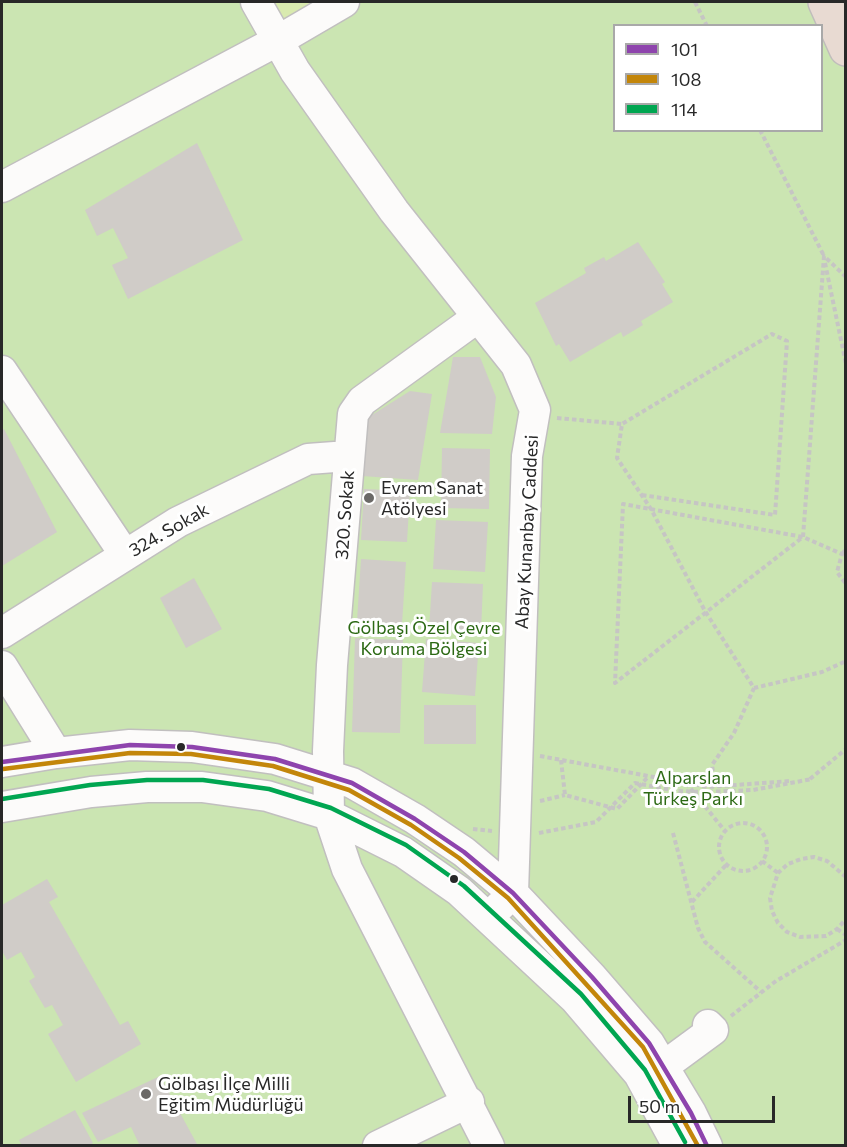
<!DOCTYPE html>
<html>
<head>
<meta charset="utf-8">
<style>
	body { margin:0 }
	#map { position:relative; width:847px; height:1147px; overflow:hidden; background:#e8e2dc; font-family:Commissioner,sans-serif }
	canvas { display:block }
	.frame { position:absolute; inset:0; border:3px solid #282828; pointer-events:none }
	.legend { position:absolute; left:613px; top:24px; width:210px; height:108px; box-sizing:border-box; background:#fff; border:2px solid #a9a9a9; margin:0; padding:8px 10px; list-style:none; font-size:18px; color:#282828 }
	.legend li { display:flex; align-items:center; gap:12px; height:30px }
	.legend b { width:30px; border:2px solid #a9a9a9 }
	.scale { position:absolute; left:628px; top:1096px; width:147px; height:27px; box-sizing:border-box; border:3px solid #282828; border-top:0; padding-left:8px; font-size:18px; line-height:21px; white-space:nowrap; color:#282828; -webkit-text-stroke:4px #fff; paint-order:stroke }
</style>
</head>
<body>
<div id="map">
<canvas width="847" height="1147"></canvas>
<div class="frame"></div>
<ul class="legend">
<li><b style="height:8px;background:#8e44ad"></b>101</li>
<li><b style="height:8px;background:#c3860a"></b>108</li>
<li><b style="height:8px;background:#00a651"></b>114</li>
</ul>
<div class="scale">50 m</div>
</div>
<script>
const ctx = document.querySelector('canvas').getContext('2d');
ctx.lineJoin = 'round';
function fillPath(path, color) {
  ctx.fillStyle = color;
  ctx.fill(path, 'evenodd');
}
function poly(rows) {
  const path = new Path2D();
  for (const r of rows) {
    if (r.length === 3) {
      path.moveTo(r[0] + r[2], r[1]);
      path.arc(r[0], r[1], r[2], 0, 2 * Math.PI);
      continue;
    }
    path.moveTo(r[0], r[1]);
    for (let i = 2; i < r.length; i += 2) path.lineTo(r[i], r[i + 1]);
  }
  return path;
}
function strokePath(path, color, width, dash) {
  ctx.strokeStyle = color;
  ctx.lineWidth = width;
  ctx.lineCap = dash ? 'butt' : 'round';
  ctx.setLineDash(dash || []);
  ctx.stroke(path);
}
function label(font, color, halo, rows, align = 'center') {
  ctx.font = font + ' Commissioner,sans-serif';
  ctx.lineWidth = 6;
  ctx.setLineDash([]);
  ctx.textBaseline = 'middle';
  ctx.strokeStyle = halo;
  ctx.fillStyle = color;
  for (const [text, x, y, turn = 0] of rows) {
    ctx.save();
    ctx.translate(x, y);
    ctx.rotate((+turn || 0) * Math.PI / 180);
    ctx.textAlign = isNaN(turn) ? turn : align;
    if (halo) ctx.strokeText(text, 0, 0);
    ctx.fillText(text, 0, 0);
    ctx.restore();
  }
}
const green = poly([
	[2,2,845,2,845,1145,2,1146],
	[614,26,822,26,822,130,614,130]
]);
const pitch = poly([
	[272,2,318,2,283,21]
]);
const building = poly([
	[197,143,243,240,128,299,112,265,128,258,113,228,97,236,85,210],
	[638,242,665,282,662,284,673,302,641,321,643,325,623,337,621,332,570,362,559,344,556,346,535,303,586,273,584,268,604,257,606,261],
	[453,357,480,357,496,397,492,434,440,433],
	[410,391,432,394,418,480,362,476,364,420],
	[4,429,57,532,2,566,2,430],
	[442,448,490,449,489,509,441,508],
	[364,489,410,491,407,542,361,540],
	[436,520,488,522,485,572,433,569],
	[361,559,406,562,402,624,357,621],
	[194,578,222,629,186,648,160,598],
	[432,582,483,584,481,632,429,630],
	[355,638,403,640,400,733,352,732],
	[426,639,479,643,475,696,422,692],
	[424,705,476,705,476,744,424,744],
	[47,879,58,897,49,902,120,1025,128,1021,141,1044,76,1082,48,1034,63,1025,52,1005,45,1008,29,981,35,977,21,952,7,960,2,951,2,905],
	[160,1076,198,1146,140,1146,131,1127,98,1142,82,1113],
	[75,1110,93,1143,88,1146,22,1146,19,1140]
]);
const path = poly([
	[695,2,707,26],
	[760,130,824,256],
	[825,263,846,364],
	[846,277,824,256,803,537,615,683,623,504,803,537,842,554,837,572,846,584],
	[557,418,622,424],
	[642,495,775,515,787,341,772,334,622,424,617,458,651,509,705,611,754,688,822,672,846,661],
	[842,554,846,549],
	[540,756,708,787,790,781],
	[561,760,565,795,617,809,648,777],
	[810,779,846,749],
	[686,783,725,831],
	[715,786,712,765,734,733,754,688],
	[540,801,565,795],
	[743,847,24],
	[473,829,492,831],
	[539,833,596,822,635,783,677,791,707,792,753,790,812,779],
	[673,833,698,928,705,942,761,992],
	[762,861,778,873],
	[846,877,827,861,814,857,801,859,788,864,778,873,770,898,772,911,778,923,787,932,800,937,826,936,837,929,846,919],
	[692,902,727,864],
	[837,929,846,935],
	[731,1016,776,981,846,940]
]);
const minor = poly([
	[256,2,295,71,394,211,516,365,535,410,527,456,513,893,489,917],
	[2,187,279,40,344,2],
	[478,317,362,401,353,414,332,665,328,751,329,815,347,869,489,1146],
	[2,371,125,555],
	[2,633,178,522,308,459,348,456],
	[2,666,56,753],
	[2,762,56,753,130,745,192,747,275,759,352,783,415,819,464,852,513,893,592,977,649,1043,691,1113,707,1146],
	[2,807,91,792,147,787,202,787,267,796,329,815,403,852,459,891,575,999,639,1074,678,1146],
	[664,1066,713,1030,708,1025],
	[378,1146,469,1102]
]);
const highway = poly([
	[825,2,846,49]
]);
const bus1 = poly([
	[2,762,130,745,192,747,275,759,352,783,415,819,464,852,513,893,592,977,649,1043,691,1113,707,1146]
]);
const bus2 = poly([
	[3,769,130,753,191,754,273,766,349,790,411,825,459,858,508,898,643,1047,698,1146]
]);
const bus3 = poly([
	[2,799,90,785,147,780,203,780,269,789,331,808,406,845,464,886,581,994,645,1070,685,1142]
]);
const markers = [
	[369,498,6,"#6b6967"],
	[181,747,5,"#282828"],
	[454,879,5,"#282828"],
	[146,1094,6,"#6b6967"]
];
const poiNames = [
	["Evrem Sanat",381,488],
	["Atölyesi",381,509],
	["Gölbaşı İlçe Milli",158,1084],
	["Eğitim Müdürlüğü",158,1105]
];
const streetNames = [
	["320. Sokak",345,515,-86],
	["324. Sokak",169,530,-30],
	["Abay Kunanbay Caddesi",527,532,-87]
];
const parkNames = [
	["Gölbaşı Özel Çevre",424,628],
	["Koruma Bölgesi",424,649],
	["Alparslan",693,778],
	["Türkeş Parkı",693,799]
];
fillPath(green, '#cbe5b2');
fillPath(pitch, '#d9eaaf');
fillPath(building, '#d0ccc8');
strokePath(minor, '#c1bfbf', 33);
strokePath(highway, '#c0bdbb', 36);
strokePath(path, '#c6c5c4', 4, [4.5, 3]);
strokePath(minor, '#fcfbfa', 30);
strokePath(highway, '#e8dad2', 33);
strokePath(bus1, '#8e44ad', 4.5);
strokePath(bus2, '#c3860a', 4.5);
strokePath(bus3, '#00a651', 4.5);
for (const [x, y, r, color] of markers) {
  const dot = new Path2D();
  dot.arc(x, y, r, 0, 2 * Math.PI);
  ctx.fillStyle = color;
  ctx.fill(dot);
  strokePath(dot, '#fff', 2);
}
label('18px', '#282828', '#fff', poiNames, 'left');
label('18px', '#282828', '#fff', streetNames);
label('18px', '#2c6914', '#fff', parkNames);
</script>
</body>
</html>
